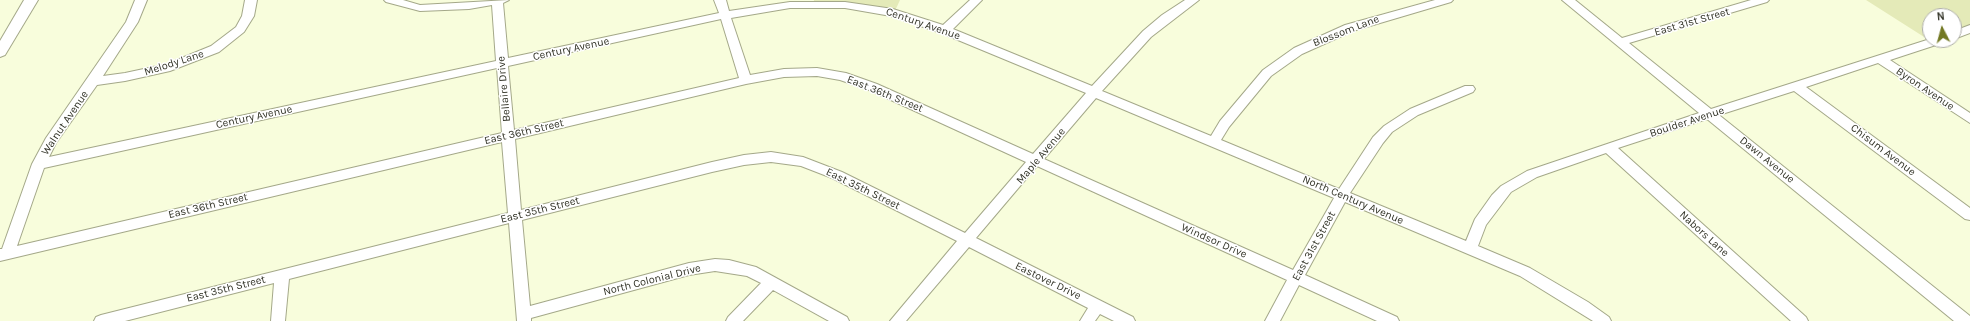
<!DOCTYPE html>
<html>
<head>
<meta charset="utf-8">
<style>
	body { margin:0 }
	#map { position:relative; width:1970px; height:321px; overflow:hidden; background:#f8fddc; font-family:Karla,sans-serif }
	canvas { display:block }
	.north { position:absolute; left:1922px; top:8px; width:40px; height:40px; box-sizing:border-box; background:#fff; border:1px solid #adada9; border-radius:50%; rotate:354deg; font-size:11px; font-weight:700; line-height:16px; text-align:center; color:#323327 }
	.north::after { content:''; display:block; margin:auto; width:14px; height:18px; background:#727822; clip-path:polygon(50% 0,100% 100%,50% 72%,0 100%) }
</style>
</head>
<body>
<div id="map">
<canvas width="1970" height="321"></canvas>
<div class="north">N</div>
</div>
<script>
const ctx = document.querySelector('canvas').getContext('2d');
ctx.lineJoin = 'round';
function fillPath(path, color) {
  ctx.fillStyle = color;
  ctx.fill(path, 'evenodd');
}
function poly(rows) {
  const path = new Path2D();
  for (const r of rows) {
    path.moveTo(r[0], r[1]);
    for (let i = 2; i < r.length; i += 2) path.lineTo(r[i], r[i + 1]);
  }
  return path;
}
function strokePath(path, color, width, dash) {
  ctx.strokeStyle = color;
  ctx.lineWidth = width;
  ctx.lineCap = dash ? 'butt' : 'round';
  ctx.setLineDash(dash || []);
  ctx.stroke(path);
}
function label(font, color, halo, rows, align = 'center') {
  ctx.font = font + ' Karla,sans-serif';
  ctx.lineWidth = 3;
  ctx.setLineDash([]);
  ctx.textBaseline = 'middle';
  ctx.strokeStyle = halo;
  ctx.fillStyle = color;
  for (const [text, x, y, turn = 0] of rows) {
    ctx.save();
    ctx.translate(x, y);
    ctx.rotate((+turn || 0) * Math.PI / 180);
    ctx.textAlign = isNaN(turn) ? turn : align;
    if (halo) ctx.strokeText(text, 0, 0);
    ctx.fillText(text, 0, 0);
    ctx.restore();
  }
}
const green = poly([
	[814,0,900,0,894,13,813,4],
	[1866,0,1970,0,1970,29,1954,35,1954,16,1930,16,1930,40,1932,42]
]);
const minor = poly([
	[135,0,147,0,138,22,103,76,125,73,167,64,211,46,236,27,242,16,245,0,257,0,254,16,244,32,219,52,170,71,125,81,97,85,56,143,49,157,496,61,492,5,469,9,420,11,386,2,384,0,403,0,420,5,509,0,503,3,508,58,719,13,714,0,726,0,729,11,790,2,845,2,893,9,943,25,970,0,982,0,953,29,1092,86,1143,31,1162,15,1185,0,1199,0,1151,37,1102,91,1211,136,1220,121,1263,70,1294,48,1345,25,1435,0,1453,0,1451,2,1353,31,1302,54,1271,76,1229,127,1221,140,1339,189,1373,137,1384,126,1410,109,1465,86,1473,86,1475,89,1473,92,1418,115,1392,132,1383,143,1350,193,1466,241,1475,219,1492,195,1501,186,1527,171,1699,113,1562,0,1575,0,1622,38,1751,0,1769,0,1767,2,1629,43,1711,109,1930,39,1944,40,1942,43,1890,60,1970,113,1970,123,1878,63,1806,87,1970,208,1970,220,1965,219,1794,91,1719,115,1970,316,1970,321,1954,321,1707,119,1618,148,1806,317,1808,321,1791,321,1606,153,1537,177,1511,192,1486,225,1478,246,1530,268,1588,302,1609,317,1611,321,1593,321,1520,276,1345,202,1305,275,1397,317,1399,321,1377,321,1299,285,1280,321,1265,321,1287,280,1037,166,976,238,1133,317,1135,321,1114,321,1100,314,1095,321,1080,321,1088,308,969,247,906,321,890,321,957,241,832,178,801,166,771,162,744,165,712,172,522,220,530,306,689,263,715,259,729,260,756,267,847,317,849,321,829,321,773,290,743,321,726,321,728,317,761,283,747,276,715,271,689,275,531,318,531,321,517,321,509,223,289,279,285,321,271,321,274,283,125,321,94,321,96,317,101,315,508,213,502,142,0,261,0,249,2,249,32,164,46,138,126,22,135,0],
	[790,8,845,8,891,16,941,33,1086,93,1033,154,877,84,846,73,817,68,784,69,750,75,731,18,790,8],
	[721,19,739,78,514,130,508,66,721,19],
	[497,68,502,133,17,246,44,168,497,68],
	[817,76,840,80,869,90,1026,162,965,233,842,172,803,157,771,152,744,155,712,162,521,210,515,139,746,84,784,77,817,76],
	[1096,98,1334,198,1293,270,1044,159,1096,98],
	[1970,25,1970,33,1954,39,1954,31,1970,25]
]);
const major = poly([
	[24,0,38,0,5,55,0,57,0,41,24,0]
]);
const streetNames = [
	["East 31st Street",1692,22,-16],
	["Century Avenue",923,24,19],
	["Blossom Lane",1346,31,-21],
	["Century Avenue",571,49,-12],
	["Melody Lane",174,63,-18],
	["Bellaire Drive",504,89,-95],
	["Byron Avenue",1925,89,34],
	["East 36th Street",885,94,22],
	["Century Avenue",254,117,-12],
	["Boulder Avenue",1687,122,-18],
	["Walnut Avenue",65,123,-56],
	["East 36th Street",524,132,-13],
	["Chisum Avenue",1883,150,37],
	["Maple Avenue",1041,156,-50],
	["Dawn Avenue",1767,160,39],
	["East 35th Street",863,189,26],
	["North Century Avenue",1353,200,23],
	["East 36th Street",208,206,-13],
	["East 35th Street",540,210,-14],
	["Nabors Lane",1704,234,42],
	["Windsor Drive",1214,241,24],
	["East 31st Street",1314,246,-61],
	["North Colonial Drive",652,280,-14],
	["Eastover Drive",1048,281,26],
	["East 35th Street",226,289,-14]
];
fillPath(green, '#e4eab8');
strokePath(minor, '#a4a889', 2);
strokePath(major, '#a4a889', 2);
fillPath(minor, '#fff');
fillPath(major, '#fff');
label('11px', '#323327', '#fff', streetNames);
</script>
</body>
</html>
